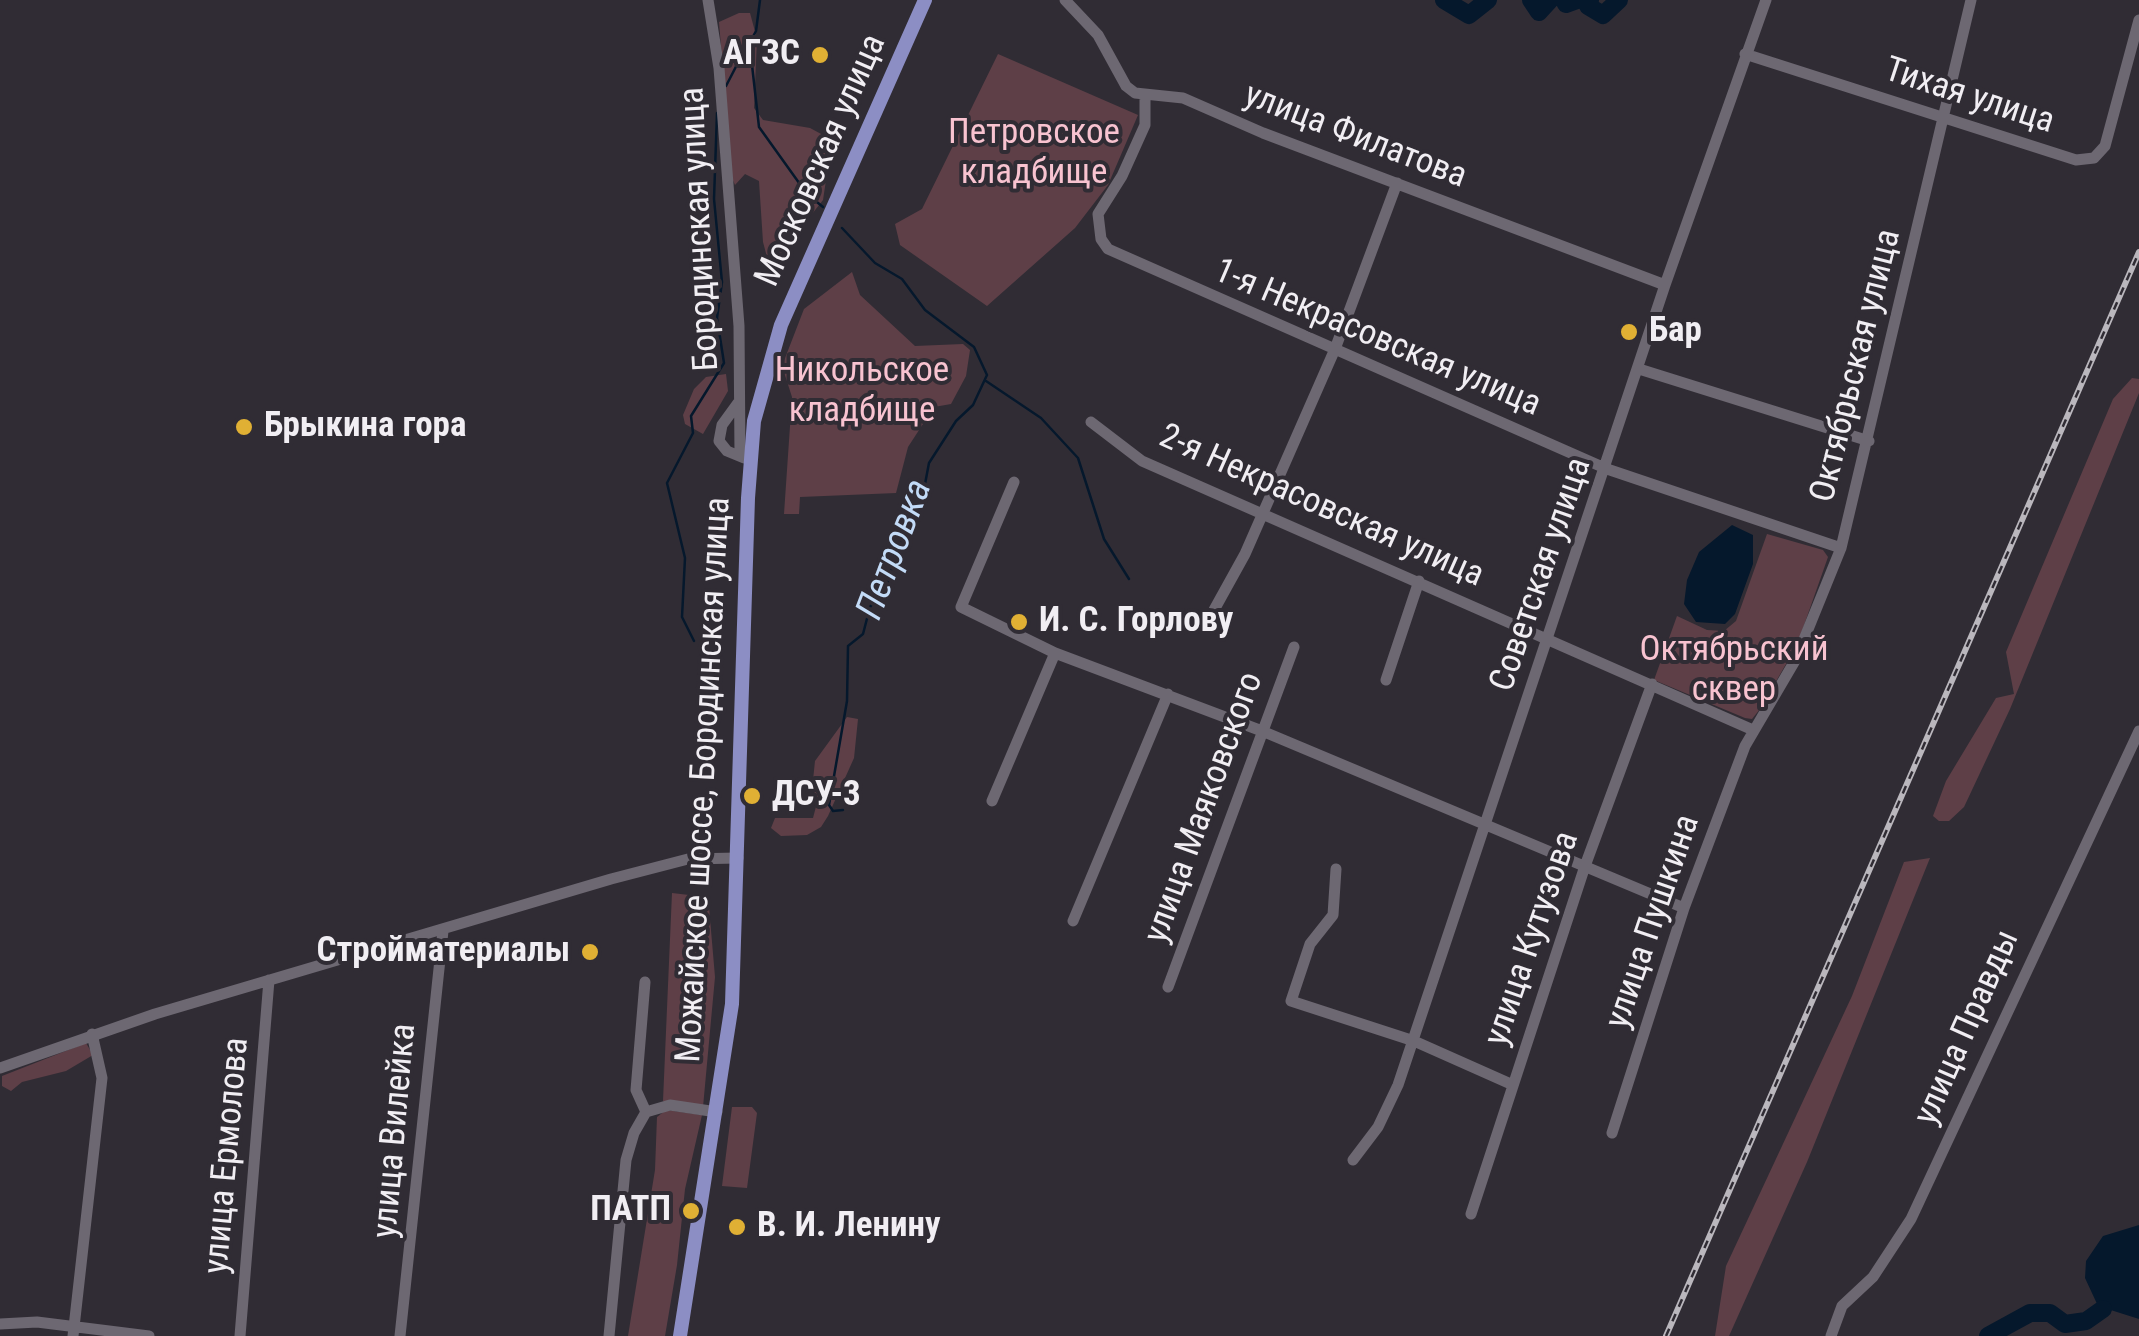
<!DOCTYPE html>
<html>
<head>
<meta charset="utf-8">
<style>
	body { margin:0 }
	canvas { display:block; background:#302c34 }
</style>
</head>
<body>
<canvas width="2139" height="1336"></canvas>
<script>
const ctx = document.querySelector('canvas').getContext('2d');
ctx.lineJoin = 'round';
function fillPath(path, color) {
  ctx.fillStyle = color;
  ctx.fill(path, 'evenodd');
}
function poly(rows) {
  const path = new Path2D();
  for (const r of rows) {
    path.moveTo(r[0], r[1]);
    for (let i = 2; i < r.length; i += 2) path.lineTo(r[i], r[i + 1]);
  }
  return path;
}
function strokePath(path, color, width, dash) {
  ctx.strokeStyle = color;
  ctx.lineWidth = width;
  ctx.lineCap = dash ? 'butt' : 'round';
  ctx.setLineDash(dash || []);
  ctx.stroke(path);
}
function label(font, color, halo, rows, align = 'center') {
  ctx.font = font + ' "Roboto Condensed",sans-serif';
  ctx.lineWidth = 8;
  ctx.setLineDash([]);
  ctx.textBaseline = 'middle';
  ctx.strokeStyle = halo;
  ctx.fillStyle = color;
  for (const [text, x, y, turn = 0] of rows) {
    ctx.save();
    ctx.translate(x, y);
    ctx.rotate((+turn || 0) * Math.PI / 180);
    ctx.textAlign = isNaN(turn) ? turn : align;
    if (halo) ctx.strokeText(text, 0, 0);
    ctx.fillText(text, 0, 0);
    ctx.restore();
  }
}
const green = poly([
	[739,13,750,13,757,39,754,108,763,120,810,128,823,135,831,147,823,200,812,214,793,220,786,229,784,275,771,272,763,242,759,181,745,174,735,185,732,178,719,22],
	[998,54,1138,115,1108,185,1075,228,987,306,900,245,895,224,922,209],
	[852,272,860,295,915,346,963,344,970,350,966,376,951,404,934,407,908,447,896,493,800,497,799,514,784,514,792,397,782,366,804,309],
	[726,374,728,391,703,434,685,424,683,415,694,389,706,377],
	[2132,378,2139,379,2139,393,2010,709,1964,807,1949,821,1939,821,1933,816,1946,781,1996,698,2014,694,2006,652,2113,399],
	[1767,534,1823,550,1828,557,1797,645,1760,709,1752,719,1745,718,1654,680,1677,616,1707,630,1724,631,1736,621],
	[847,717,858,719,854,758,828,816,821,827,807,835,781,836,771,828,775,818,813,818,818,799,812,790,815,761],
	[1930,858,1807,1162,1729,1336,1715,1336,1726,1266,1852,996,1904,862],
	[672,893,706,897,709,907,715,977,703,1107,663,1101],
	[86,1043,93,1055,66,1071,22,1082,11,1091,2,1086,2,1076],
	[732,1107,752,1107,757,1113,747,1188,722,1186],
	[666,1110,702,1115,685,1189,677,1265,665,1336,628,1336,655,1170,657,1117]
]);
const water = poly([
	[1732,525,1753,535,1753,564,1735,614,1725,624,1696,622,1684,604,1687,580,1699,552],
	[2139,1225,2139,1319,2098,1306,2085,1278,2086,1261,2103,1236]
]);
const stream = poly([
	[760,0,756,31,744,53,752,65,759,127,807,194,823,207],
	[726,86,743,53],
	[842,228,875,263,902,279,925,310,974,347,987,375,973,405,956,421,929,463,921,505,894,557,888,583,870,607,863,634,848,646,847,701,829,805,833,811,843,810],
	[986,381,1041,418,1078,458,1104,539,1129,579],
	[694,641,682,617,685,558,667,483,693,433,691,416,724,363,717,318,722,282,714,199,717,113]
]);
const river = poly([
	[1444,0,1469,15,1488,0],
	[1531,0,1539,12,1550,0],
	[1564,0,1566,4,1577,0],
	[1590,0,1588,6,1603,15,1619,0],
	[1988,1336,2030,1313,2050,1313,2065,1324,2086,1321,2103,1309]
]);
const minor = poly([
	[708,0,719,68,739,326,740,456],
	[1065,0,1098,35,1126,86,1135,93,1183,98,1263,133,1665,285],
	[1745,54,2076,160,2094,158,2105,146,2139,20],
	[1145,97,1145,125,1122,176,1098,214,1101,239,1108,249,1607,469,1841,548],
	[1639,369,1869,441],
	[738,403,722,425,719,441,727,451,744,458],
	[1091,422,1142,461,1753,730],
	[1214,610,1245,554,1335,349,1397,183],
	[1055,653,1262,731,1684,908],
	[1386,680,1419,581],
	[992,801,1055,653,961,607,1014,482],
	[1336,869,1333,915,1310,944,1291,1001,1414,1041,1513,1085],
	[1073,921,1168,694],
	[645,982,636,1090,646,1112],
	[1168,987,1294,647],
	[0,1068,155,1014,611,879,688,859,738,858],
	[1612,1133,1684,908,1745,746,1796,659,1841,548,1971,0],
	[1353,1160,1378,1127,1398,1085,1665,285,1766,0],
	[1471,1214,1585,866,1652,684],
	[0,1324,37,1322,149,1336],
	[73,1336,102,1078,92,1034],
	[240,1336,269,980],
	[400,1336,443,931],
	[609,1336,626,1160,634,1133,646,1112,670,1105,717,1112],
	[1831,1336,1842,1306,1873,1277,1911,1219,2139,731]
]);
const major = poly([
	[680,1336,732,1004,748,498,754,421,781,325,925,0]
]);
const rail = poly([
	[1666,1336,2139,252]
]);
const markers = [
	[820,55,10,"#e0b034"],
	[1629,332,10,"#e0b034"],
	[244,427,10,"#e0b034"],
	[1019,622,10,"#e0b034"],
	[752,796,10,"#e0b034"],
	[590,952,10,"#e0b034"],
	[691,1211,10,"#e0b034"],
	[737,1227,10,"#e0b034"]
];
const poiNames = [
	["АГЗС",800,55,"right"],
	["Бар",1649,332],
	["Брыкина гора",264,427],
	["И. С. Горлову",1039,622],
	["ДСУ-3",772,796],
	["Стройматериалы",570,952,"right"],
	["ПАТП",671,1211,"right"],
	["В. И. Ленину",757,1227]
];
const streetNames = [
	["Тихая улица",1969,97,18],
	["улица Филатова",1355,137,21],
	["Московская улица",822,161,-66],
	["Бородинская улица",701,229,-93],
	["1-я Некрасовская улица",1377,339,23],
	["Октябрьская улица",1857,366,-76],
	["2-я Некрасовская улица",1321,507,24],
	["Советская улица",1542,575,-71],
	["Можайское шоссе, Бородинская улица",705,780,-87],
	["улица Маяковского",1205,808,-70],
	["улица Пушкина",1654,922,-71],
	["улица Кутузова",1533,939,-71],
	["улица Правды",1968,1028,-66],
	["улица Вилейка",396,1131,-85],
	["улица Ермолова",228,1156,-85]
];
const parkNames = [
	["Петровское",1034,134],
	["кладбище",1034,174],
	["Никольское",862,372],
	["кладбище",862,412],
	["Октябрьский",1734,651],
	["сквер",1734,691]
];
const waterNames = [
	["Петровка",896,550,-69]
];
fillPath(green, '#5e3f47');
fillPath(water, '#05182c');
strokePath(stream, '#05182c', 2.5);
strokePath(river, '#05182c', 18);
strokePath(minor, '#6d6872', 11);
strokePath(major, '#8c8ec4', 14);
strokePath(rail, '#bab7bd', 6);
strokePath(rail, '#302c34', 2.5, [8]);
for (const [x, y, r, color] of markers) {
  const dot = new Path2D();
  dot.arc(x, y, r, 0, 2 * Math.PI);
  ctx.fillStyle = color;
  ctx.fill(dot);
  strokePath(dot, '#302c34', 4);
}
label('bold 35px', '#f1eef3', '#302c34', poiNames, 'left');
label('35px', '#f1eef3', '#302c34', streetNames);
label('35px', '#f8c3d0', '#302c34', parkNames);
label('italic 38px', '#c3dbf7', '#302c34', waterNames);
</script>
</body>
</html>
